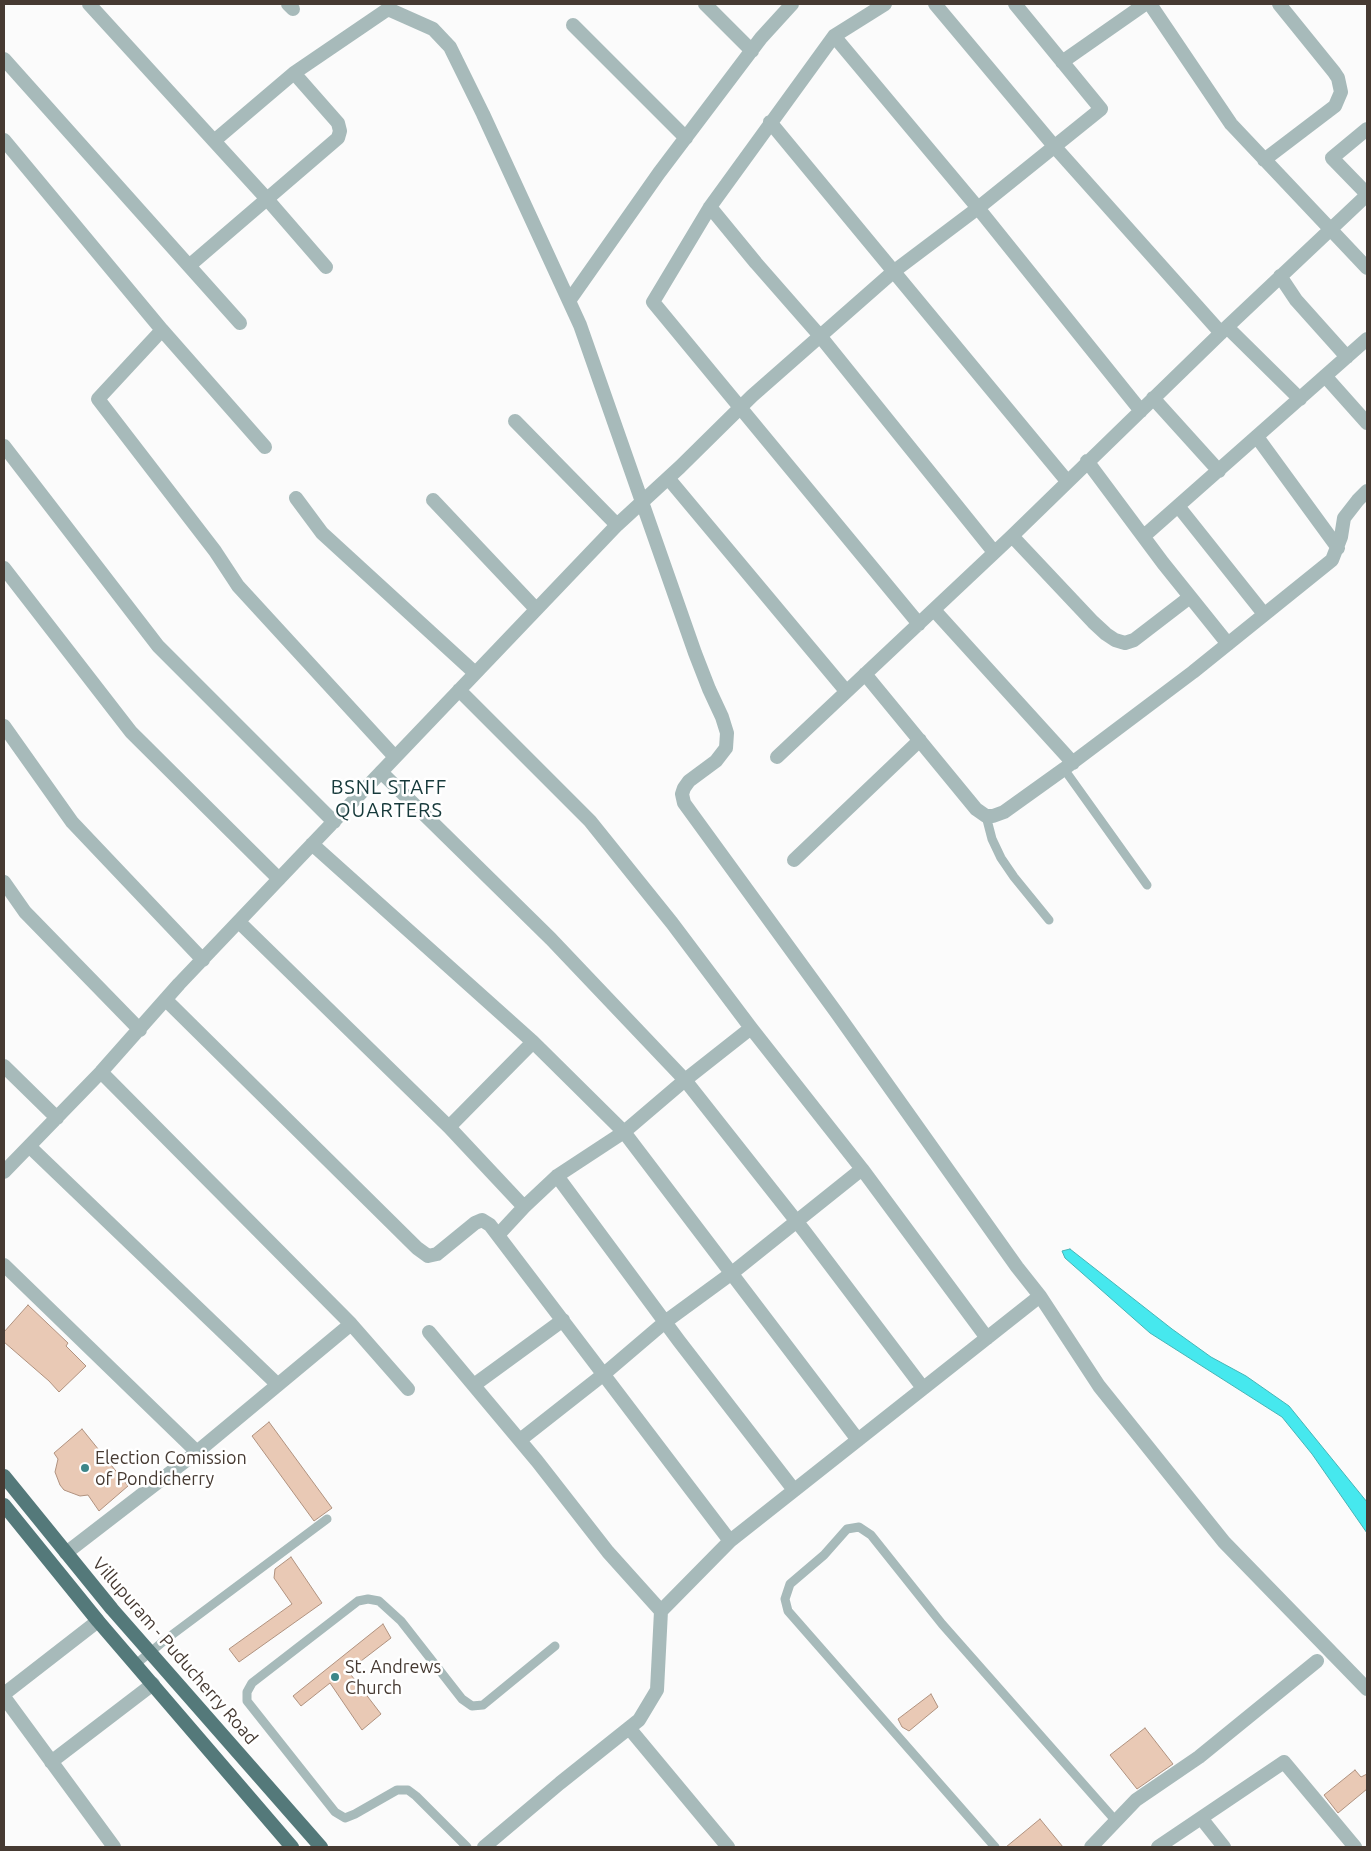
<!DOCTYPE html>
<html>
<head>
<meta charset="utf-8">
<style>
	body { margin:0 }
	#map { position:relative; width:1371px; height:1851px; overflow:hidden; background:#fbfbfb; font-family:Ubuntu,sans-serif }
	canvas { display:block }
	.frame { position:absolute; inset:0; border:5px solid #463a32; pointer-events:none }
</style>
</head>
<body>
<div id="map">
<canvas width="1371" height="1851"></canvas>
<div class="frame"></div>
</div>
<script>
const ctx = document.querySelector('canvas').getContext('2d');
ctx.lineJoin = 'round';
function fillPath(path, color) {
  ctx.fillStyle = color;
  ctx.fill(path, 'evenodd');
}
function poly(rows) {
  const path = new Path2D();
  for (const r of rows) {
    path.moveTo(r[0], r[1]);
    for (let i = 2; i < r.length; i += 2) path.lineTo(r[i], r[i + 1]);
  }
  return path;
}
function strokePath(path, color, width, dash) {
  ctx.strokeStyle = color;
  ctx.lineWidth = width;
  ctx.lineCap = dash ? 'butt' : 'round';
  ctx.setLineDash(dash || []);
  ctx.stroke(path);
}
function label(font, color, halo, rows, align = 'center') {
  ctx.font = font + ' Ubuntu,sans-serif';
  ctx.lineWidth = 5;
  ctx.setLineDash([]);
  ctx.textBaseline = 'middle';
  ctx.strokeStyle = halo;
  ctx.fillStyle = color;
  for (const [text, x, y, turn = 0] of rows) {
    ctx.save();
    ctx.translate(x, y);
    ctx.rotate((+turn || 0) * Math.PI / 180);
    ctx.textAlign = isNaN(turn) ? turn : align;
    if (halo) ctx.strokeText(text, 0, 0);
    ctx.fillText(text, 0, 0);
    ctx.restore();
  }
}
const water = poly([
	[1070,1249,1172,1329,1211,1357,1246,1376,1289,1406,1367,1502,1367,1533,1312,1454,1282,1417,1150,1333,1065,1258,1062,1251,1070,1249]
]);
const building = poly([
	[28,1305,68,1343,66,1346,86,1366,59,1392,49,1381,4,1342,4,1332,28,1305],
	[269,1422,332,1508,314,1521,252,1436,269,1422],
	[82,1429,128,1486,99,1511,88,1495,80,1496,64,1490,60,1485,55,1472,58,1459,54,1453,82,1429],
	[291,1557,322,1603,239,1662,229,1649,292,1604,274,1578,275,1569,291,1557],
	[383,1624,391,1638,348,1671,381,1714,362,1730,330,1683,301,1706,293,1696,383,1624],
	[931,1694,938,1707,909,1731,902,1727,898,1719,931,1694],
	[1145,1728,1173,1764,1137,1789,1110,1755,1145,1728],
	[1355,1770,1361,1777,1367,1774,1367,1789,1338,1813,1324,1795,1355,1770],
	[1040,1819,1063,1847,1006,1847,1040,1819]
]);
const service = poly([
	[1064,769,1147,885],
	[986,816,992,839,1001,858,1014,877,1049,920],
	[136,1664,165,1640,327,1519],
	[467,1847,416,1796,408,1790,397,1790,355,1814,345,1818,335,1812,247,1701,247,1692,252,1683,358,1601,368,1599,379,1601,401,1621,462,1699,472,1706,483,1705,555,1646],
	[995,1847,788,1611,785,1599,790,1584,824,1555,847,1529,859,1527,871,1535,942,1624,1115,1820]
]);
const minor = poly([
	[89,4,267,199,326,267],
	[288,4,293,9],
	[705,4,752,51],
	[885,4,834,36,710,207,653,302,919,624],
	[935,4,1054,146,1221,333],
	[1150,4,1231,124,1367,268],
	[388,9,433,29,450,47,483,114,580,325,695,653,709,689,722,717,727,733,726,748,716,761,689,781,684,788,682,794,684,803,836,1012,1017,1267,1040,1296,1099,1386,1224,1542,1367,1689],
	[573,25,686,138],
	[834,36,978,208,1141,411],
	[4,59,240,323],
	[1062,62,1145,4],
	[770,122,1067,481],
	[1367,129,1332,158,1367,194],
	[4,140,162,330,265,447],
	[214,141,294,73,388,9],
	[1264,160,1335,106,1341,92,1338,78,1334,72,1279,4],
	[710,207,756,263,820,336,994,552],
	[190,265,338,138,340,131,338,123,294,73],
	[1280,276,1296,300,1347,357],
	[569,301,659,173,761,38,792,4],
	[1227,327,1300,399],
	[162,330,98,399,215,551,238,586,395,757],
	[1325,376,1367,423],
	[1153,398,1219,471],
	[515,421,617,525],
	[1257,437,1338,548],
	[4,446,158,646,334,822],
	[1087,461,1163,563,1228,644],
	[668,478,846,691],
	[296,498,322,533,475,673],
	[433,500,536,609],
	[1178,506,1264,614],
	[1012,536,1093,622,1106,634,1115,640,1125,643,1134,640,1190,597],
	[1144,536,1367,339],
	[4,568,131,732,279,879],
	[934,610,1073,763],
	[865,674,976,809,986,816,993,816,1004,812,1064,769,1193,672,1332,560,1341,537,1344,518,1358,500,1367,491],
	[459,690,590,821,672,923,751,1028,862,1169,987,1338],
	[4,726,72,822,203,960],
	[777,757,1012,536,1227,327,1367,195],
	[381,772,551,939,685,1080,805,1232,923,1388],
	[312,844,533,1042,624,1132,858,1440],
	[794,860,920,740],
	[4,882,25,912,140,1030],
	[239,922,449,1127,524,1207,498,1235],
	[166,1000,417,1248,428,1256,437,1254,475,1223,482,1220,490,1225,730,1541],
	[4,1066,57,1118],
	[101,1072,351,1324,408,1389],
	[449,1127,533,1042],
	[30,1147,277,1384],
	[4,1172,101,1072,179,984,297,860,617,525,680,467,752,396,893,272,978,208,1101,109,1015,4],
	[557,1176,679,1341,794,1490],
	[524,1207,557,1176,624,1132,685,1080,751,1028],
	[4,1265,197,1452],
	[429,1332,537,1461,608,1552,661,1611],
	[474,1385,563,1320],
	[520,1440,604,1374,665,1322,732,1273,862,1169],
	[66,1553,197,1452,351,1324],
	[4,1694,98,1621],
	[4,1697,114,1847],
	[629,1728,728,1847],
	[51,1762,153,1684],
	[1201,1818,1224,1847],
	[484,1847,560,1783,639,1720,657,1690,661,1611,730,1541,1040,1296],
	[1091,1847,1136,1800,1199,1757,1317,1661],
	[1158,1847,1284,1762,1355,1847]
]);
const trunk = poly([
	[4,1476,112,1609,321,1847],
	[4,1505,98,1621,292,1847]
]);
const markers = [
	[85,1468,5,"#3d8689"],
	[335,1677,5,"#3d8689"]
];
const poiNames = [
	["Election Comission",95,1458],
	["of Pondicherry",95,1479],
	["St. Andrews",345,1667],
	["Church",345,1688]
];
const streetNames = [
	["Villupuram - Puducherry Road",175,1651,49]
];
const quarterNames = [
	["BSNL STAFF",389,787],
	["QUARTERS",389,810]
];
fillPath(water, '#46e8ee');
strokePath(water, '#46b4b6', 1);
fillPath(building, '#e9c9b5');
strokePath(building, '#b0927f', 1);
strokePath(service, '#a7baba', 9);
strokePath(minor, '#a7baba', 14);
strokePath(trunk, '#54797a', 14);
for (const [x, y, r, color] of markers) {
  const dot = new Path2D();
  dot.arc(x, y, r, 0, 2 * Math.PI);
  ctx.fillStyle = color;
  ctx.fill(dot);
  strokePath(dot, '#fff', 2);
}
label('18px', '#463a32', '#fff', poiNames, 'left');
label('18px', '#463a32', '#fff', streetNames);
ctx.letterSpacing = '1px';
label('20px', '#173a3b', '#fff', quarterNames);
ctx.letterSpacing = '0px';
</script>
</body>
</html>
